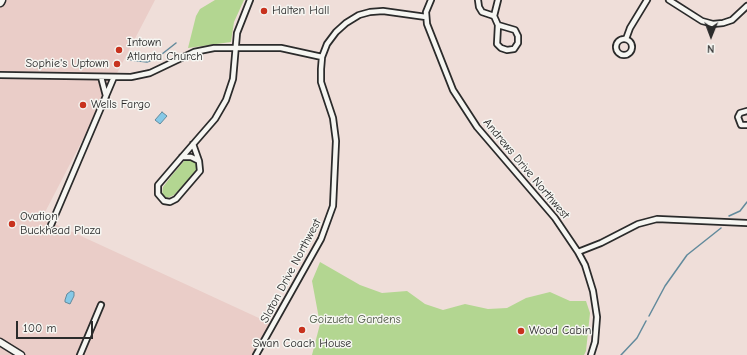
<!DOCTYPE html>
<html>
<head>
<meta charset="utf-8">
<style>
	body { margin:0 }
	#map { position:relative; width:747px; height:355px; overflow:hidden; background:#efded9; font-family:"Comic Neue",sans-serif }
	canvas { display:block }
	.north { position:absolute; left:691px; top:16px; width:40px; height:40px; -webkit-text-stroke:3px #f6f6f2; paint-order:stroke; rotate:181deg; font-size:11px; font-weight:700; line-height:16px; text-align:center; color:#2b2b2b }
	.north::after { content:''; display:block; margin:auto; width:14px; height:18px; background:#2b2b2b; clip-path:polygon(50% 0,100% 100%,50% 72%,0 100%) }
	.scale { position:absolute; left:16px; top:321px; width:77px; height:18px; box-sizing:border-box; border:2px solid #2b2b2b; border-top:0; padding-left:5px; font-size:12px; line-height:14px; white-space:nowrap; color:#2b2b2b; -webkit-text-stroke:3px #f6f6f2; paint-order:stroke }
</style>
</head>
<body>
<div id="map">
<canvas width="747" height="355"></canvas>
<div class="north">N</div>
<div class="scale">100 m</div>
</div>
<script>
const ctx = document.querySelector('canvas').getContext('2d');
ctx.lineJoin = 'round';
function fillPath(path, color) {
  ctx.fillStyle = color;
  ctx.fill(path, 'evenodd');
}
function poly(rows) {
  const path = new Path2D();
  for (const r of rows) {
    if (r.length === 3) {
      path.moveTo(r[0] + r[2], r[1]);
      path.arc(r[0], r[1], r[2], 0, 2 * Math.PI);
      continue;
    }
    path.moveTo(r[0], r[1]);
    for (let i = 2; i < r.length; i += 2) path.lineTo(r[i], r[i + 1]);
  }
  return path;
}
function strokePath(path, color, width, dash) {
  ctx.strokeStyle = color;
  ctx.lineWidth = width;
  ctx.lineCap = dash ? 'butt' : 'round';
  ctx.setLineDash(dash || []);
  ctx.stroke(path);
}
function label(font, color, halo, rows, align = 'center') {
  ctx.font = font + ' "Comic Neue",sans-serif';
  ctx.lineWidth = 3;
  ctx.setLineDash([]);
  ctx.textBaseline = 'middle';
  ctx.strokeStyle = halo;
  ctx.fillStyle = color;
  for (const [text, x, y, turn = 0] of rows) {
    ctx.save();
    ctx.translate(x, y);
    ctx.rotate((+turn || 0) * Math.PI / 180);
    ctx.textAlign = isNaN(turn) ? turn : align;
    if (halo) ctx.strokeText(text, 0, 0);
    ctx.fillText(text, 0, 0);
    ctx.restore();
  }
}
const built = poly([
	[0,0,155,0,42,218,274,325,259,355,0,355]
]);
const green = poly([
	[215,0,244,0,234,22,231,42,188,48,196,16,200,9],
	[191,159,197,165,196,172,174,195,167,198,162,195,163,187,173,174,185,160],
	[320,262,360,285,382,293,407,291,425,304,443,310,465,304,488,309,507,308,526,298,550,292,570,301,586,301,590,313,586,351,584,355,312,355,320,324,312,281]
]);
const water = poly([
	[162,112,167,116,160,124,155,120,162,112],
	[71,291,74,292,74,296,70,304,65,302,65,300,67,294,71,291]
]);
const stream = poly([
	[131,60,147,62,157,58,176,43],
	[729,216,740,211,747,202],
	[649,316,665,286,687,255,721,228],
	[621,355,637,338,646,321]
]);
const street = poly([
	[431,0,426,12,427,24,453,90,477,127,555,218,578,252,585,265,593,291,597,317,595,342,591,355],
	[478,0,479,7,482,12,494,16],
	[669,0,702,21,713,24,723,23,732,20,747,6],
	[498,25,515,30,518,36,518,43,514,49,507,50,501,48,497,44,498,25,494,16,498,0],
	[624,47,8],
	[626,39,630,28,647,0],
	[0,75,131,77,150,73,194,52,214,48,281,48,322,57],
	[101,77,106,96],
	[747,111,740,113,738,117,741,125,747,125],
	[193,144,199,161],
	[182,157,215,119,226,100,233,79,237,33,250,0],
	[182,157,191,157,199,161,200,171,176,199,170,202,164,201,158,194,158,185,182,157],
	[51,225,114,77],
	[578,252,601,243,638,224,657,219,747,223],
	[80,355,101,305],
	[256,355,321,239,333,206,336,141,333,118,321,82,321,69,322,57,327,44,336,32,346,23,359,15,370,12,383,11,426,17]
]);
const secondary = poly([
	[0,342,21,355]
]);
const highway = poly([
	[0,2,1,0]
]);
const markers = [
	[264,11,4,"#c8321e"],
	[119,50,4,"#c8321e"],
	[117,64,4,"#c8321e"],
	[83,105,4,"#c8321e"],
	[12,224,4,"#c8321e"],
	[302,330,4,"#c8321e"],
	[521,331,4,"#c8321e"]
];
const poiNames = [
	["Halten Hall",272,11],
	["Intown",127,43],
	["Atlanta Church",127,57],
	["Sophie's Uptown",109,64,"right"],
	["Wells Fargo",91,105],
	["Ovation",20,217],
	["Buckhead Plaza",20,231],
	["Wood Cabin",529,331],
	["Swan Coach House",302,344,"center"]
];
const streetNames = [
	["Andrews Drive Northwest",526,169,50],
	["Slaton Drive Northwest",291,271,-62]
];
const parkNames = [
	["Goizueta Gardens",355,320]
];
fillPath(built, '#eacdc8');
fillPath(green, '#b3d691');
fillPath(water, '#86c9e7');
strokePath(water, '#628a9c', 1);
strokePath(stream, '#628a9c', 1.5);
strokePath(street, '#2b2b2b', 8);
strokePath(secondary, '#2b2b2b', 9);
strokePath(highway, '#2b2b2b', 11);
strokePath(street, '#f6f6f2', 4.5);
strokePath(secondary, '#f6f6f2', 6);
strokePath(highway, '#f6f6f2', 8);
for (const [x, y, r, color] of markers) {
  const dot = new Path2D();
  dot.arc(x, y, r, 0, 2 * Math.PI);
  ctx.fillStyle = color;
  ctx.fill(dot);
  strokePath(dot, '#f6f6f2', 1.5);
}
label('12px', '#2b2b2b', '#f6f6f2', poiNames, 'left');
label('12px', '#2b2b2b', '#f6f6f2', streetNames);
label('12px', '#4d5644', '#f6f6f2', parkNames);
</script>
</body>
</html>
